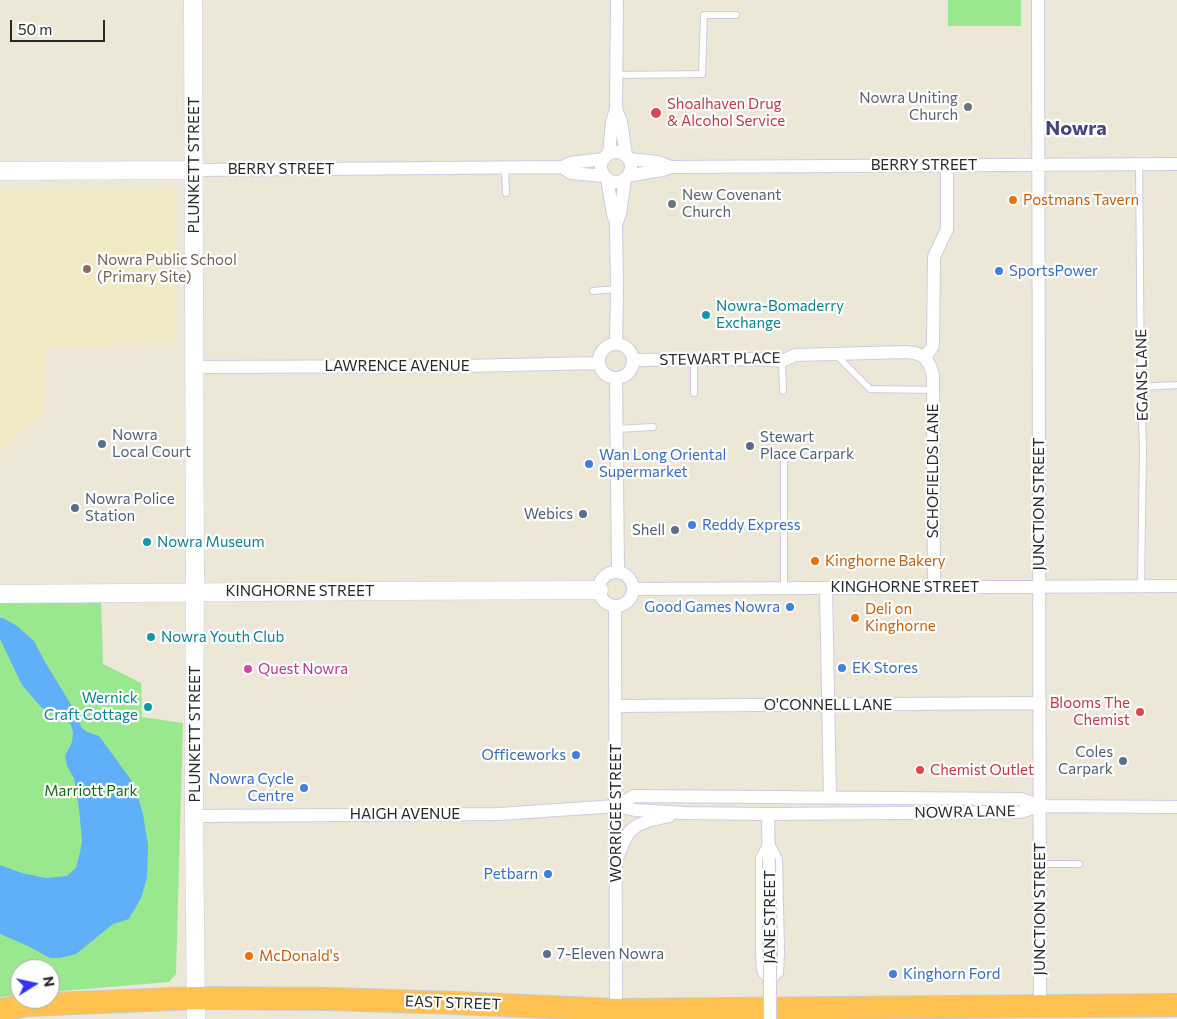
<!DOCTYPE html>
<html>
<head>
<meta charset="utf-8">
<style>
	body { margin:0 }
	#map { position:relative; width:1177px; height:1019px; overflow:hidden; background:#ece7d7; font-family:Commissioner,sans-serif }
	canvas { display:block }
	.north { position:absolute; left:10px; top:959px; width:50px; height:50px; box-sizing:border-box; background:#fff; border:1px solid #a9a9a9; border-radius:50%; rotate:80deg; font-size:14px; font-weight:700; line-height:20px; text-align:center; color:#282828 }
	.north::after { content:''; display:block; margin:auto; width:18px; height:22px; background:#3731ff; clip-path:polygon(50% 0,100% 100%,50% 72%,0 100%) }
	.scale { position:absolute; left:10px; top:20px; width:95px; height:22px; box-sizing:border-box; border:2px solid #282828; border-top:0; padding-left:6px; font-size:15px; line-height:18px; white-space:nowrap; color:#282828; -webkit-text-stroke:4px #fff; paint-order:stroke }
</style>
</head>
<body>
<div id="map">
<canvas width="1177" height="1019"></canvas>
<div class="north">N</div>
<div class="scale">50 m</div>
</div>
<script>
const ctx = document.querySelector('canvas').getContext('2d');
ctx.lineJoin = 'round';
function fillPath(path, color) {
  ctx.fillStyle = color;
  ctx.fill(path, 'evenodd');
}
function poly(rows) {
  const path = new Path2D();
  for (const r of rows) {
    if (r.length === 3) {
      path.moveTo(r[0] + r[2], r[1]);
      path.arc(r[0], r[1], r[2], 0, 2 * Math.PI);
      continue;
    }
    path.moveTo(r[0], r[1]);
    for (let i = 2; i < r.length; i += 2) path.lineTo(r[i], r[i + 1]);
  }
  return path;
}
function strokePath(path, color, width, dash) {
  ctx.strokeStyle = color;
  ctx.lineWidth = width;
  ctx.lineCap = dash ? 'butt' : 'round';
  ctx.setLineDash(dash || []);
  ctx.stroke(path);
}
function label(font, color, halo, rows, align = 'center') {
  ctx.font = font + ' Commissioner,sans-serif';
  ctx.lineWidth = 4.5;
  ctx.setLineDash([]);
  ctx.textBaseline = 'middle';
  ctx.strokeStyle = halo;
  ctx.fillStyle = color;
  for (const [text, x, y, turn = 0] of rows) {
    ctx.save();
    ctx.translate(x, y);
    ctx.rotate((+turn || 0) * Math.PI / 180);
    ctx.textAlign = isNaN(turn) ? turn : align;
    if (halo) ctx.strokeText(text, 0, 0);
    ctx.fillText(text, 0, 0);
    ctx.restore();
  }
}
const education = poly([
	[168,189,175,194,175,344,45,347,44,410,0,453,0,190]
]);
const green = poly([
	[948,0,1021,0,1021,26,948,26],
	[0,600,101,600,103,664,141,683,142,717,183,723,176,974,169,982,50,992,50,969,20,969,20,995,0,997]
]);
const water = poly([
	[0,618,3,618,17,626,34,641,45,662,78,716,81,727,87,732,99,736,134,784,143,814,148,845,147,878,141,898,129,919,113,924,76,954,60,958,50,958,28,946,0,934,0,865,22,873,46,878,67,876,76,868,80,852,82,841,79,808,74,778,67,766,65,756,72,742,73,733,71,725,64,718,52,714,41,707,22,685,0,639]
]);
const lane = poly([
	[617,75,702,74,704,15,736,15],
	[1139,164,1141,387,1143,450,1141,586],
	[505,168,506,193],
	[593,291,617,289],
	[836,355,870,389,933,390],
	[694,359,694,393],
	[782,361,783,391],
	[1141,387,1177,385],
	[616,429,653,427],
	[784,454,784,588],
	[769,839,779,859,781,951,780,973,775,978,770,979,766,979,761,973,760,969,759,952,759,858,769,839],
	[1040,864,1079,864]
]);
const street = poly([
	[1038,0,1040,1007],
	[616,109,621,122,626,155],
	[616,167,15],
	[609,154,612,122,616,109,617,0],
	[629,159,658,162,671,167],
	[562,167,571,173,604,176],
	[193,170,562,167,570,163,604,159],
	[628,176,649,172,663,170,671,167,1177,164],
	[607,178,613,214,615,220],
	[616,344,617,289,616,225,620,214,625,179],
	[616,361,17],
	[925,357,933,346,934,257,947,229,947,165],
	[633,360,761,359,782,361,795,355,906,352,915,353,925,357,930,366,933,376,934,587],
	[194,367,463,366,599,363],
	[616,378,618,571],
	[616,589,17],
	[826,588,830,798],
	[633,589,1177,586],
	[615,606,616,1014],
	[616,706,1040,703],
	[616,806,634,796,1021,799,1040,806],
	[768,814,770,936],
	[194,816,499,814,616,806,635,810,684,813,768,814,1020,812,1040,806,1177,807],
	[618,856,625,839,630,831,638,825,648,821,669,816]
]);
const secondary = poly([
	[193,0,195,570,194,816,196,1019],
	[0,171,193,170],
	[0,594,385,591,599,590]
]);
const highway = poly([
	[0,1010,28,1005,196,998,331,999,456,1003,616,1010,1177,1005]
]);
const streetBridge = poly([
	[770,1019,770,936]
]);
const markers = [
	[968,107,5,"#6b7280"],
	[656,113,6,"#e0444e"],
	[1013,200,5,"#e8710a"],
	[672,204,5,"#6b7280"],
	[87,269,5,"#8d6e63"],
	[999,271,5,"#3f7fe0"],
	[706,315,5,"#0f9aa8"],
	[102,444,5,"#5c6f8a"],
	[750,446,5,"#5c6f8a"],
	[589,464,5,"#3f7fe0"],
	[75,508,5,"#5c6f8a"],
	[583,514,5,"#5c6f8a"],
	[692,525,5,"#3f7fe0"],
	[675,530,5,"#5c6f8a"],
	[147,542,5,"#0f9aa8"],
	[815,561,5,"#e8710a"],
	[790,607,5,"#3f7fe0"],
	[855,618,5,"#e8710a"],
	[151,637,5,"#0f9aa8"],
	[842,668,5,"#3f7fe0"],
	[248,669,5,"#d1479c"],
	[148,707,5,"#0f9aa8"],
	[1140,712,5,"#e0444e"],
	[576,755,5,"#3f7fe0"],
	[1123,761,5,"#5c6f8a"],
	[920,770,5,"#e0444e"],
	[304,788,5,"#3f7fe0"],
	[548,874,5,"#3f7fe0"],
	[547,954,5,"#5c6f8a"],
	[249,956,5,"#e8710a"],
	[893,974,5,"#3f7fe0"]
];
const worshipNames = [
	["Nowra Uniting",958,98],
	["Church",958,115],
	["New Covenant",682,195,"left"],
	["Church",682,212,"left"]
];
const healthNames = [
	["Shoalhaven Drug",667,104],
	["& Alcohol Service",667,121],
	["Blooms The",1130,703,"right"],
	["Chemist",1130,720,"right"],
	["Chemist Outlet",930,770]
];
const streetNames = [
	["PLUNKETT STREET",194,165,-90],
	["BERRY STREET",924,165],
	["BERRY STREET",281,169],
	["STEWART PLACE",720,359,-1],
	["LAWRENCE AVENUE",397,366],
	["EGANS LANE",1142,375,-91],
	["SCHOFIELDS LANE",933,471,-90],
	["JUNCTION STREET",1039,504,-90],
	["KINGHORNE STREET",905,587],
	["KINGHORNE STREET",300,591],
	["O'CONNELL LANE",828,705],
	["PLUNKETT STREET",195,734,-90],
	["NOWRA LANE",965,812,-1],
	["WORRIGEE STREET",616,813,-90],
	["HAIGH AVENUE",405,814],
	["JUNCTION STREET",1040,909,-90],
	["JANE STREET",770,917,-90],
	["EAST STREET",453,1003,2]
];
const foodNames = [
	["Postmans Tavern",1023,200],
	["Kinghorne Bakery",825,561],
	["Deli on",865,609],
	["Kinghorne",865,626],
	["McDonald's",259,956]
];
const educationNames = [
	["Nowra Public School",97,260],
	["(Primary Site)",97,277]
];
const shopNames = [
	["SportsPower",1009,271],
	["Wan Long Oriental",599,455],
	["Supermarket",599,472],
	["Reddy Express",702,525],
	["Good Games Nowra",780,607,"right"],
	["EK Stores",852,668],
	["Officeworks",566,755,"right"],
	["Nowra Cycle",294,779,"right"],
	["Centre",294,796,"right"],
	["Petbarn",538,874,"right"],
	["Kinghorn Ford",903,974]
];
const cultureNames = [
	["Nowra-Bomaderry",716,306],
	["Exchange",716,323],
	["Nowra Museum",157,542],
	["Nowra Youth Club",161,637],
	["Wernick",138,698,"right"],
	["Craft Cottage",138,715,"right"]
];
const serviceNames = [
	["Nowra",112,435],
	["Local Court",112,452],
	["Stewart",760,437],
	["Place Carpark",760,454],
	["Nowra Police",85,499],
	["Station",85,516],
	["Webics",573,514,"right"],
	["Shell",665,530,"right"],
	["Coles",1113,752,"right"],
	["Carpark",1113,769,"right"],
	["7-Eleven Nowra",557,954]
];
const hotelNames = [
	["Quest Nowra",258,669]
];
const parkNames = [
	["Marriott Park",91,791]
];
const districtNames = [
	["Nowra",1076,128]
];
fillPath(education, '#f0ebc4');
fillPath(green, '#99e88e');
fillPath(water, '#5faff9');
strokePath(lane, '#cdcce3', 8);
strokePath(street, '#cdcce3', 14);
strokePath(secondary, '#cdcce3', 19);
strokePath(highway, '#cbcbcb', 24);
strokePath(lane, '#fff', 6);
strokePath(street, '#fff', 12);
strokePath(secondary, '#fff', 18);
strokePath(highway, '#ffc14f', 22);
strokePath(streetBridge, '#cdcce3', 14, []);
strokePath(streetBridge, '#fff', 12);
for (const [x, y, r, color] of markers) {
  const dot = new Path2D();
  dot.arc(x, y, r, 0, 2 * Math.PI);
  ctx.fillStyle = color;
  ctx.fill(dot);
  strokePath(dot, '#fff', 2);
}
label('15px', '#5b616d', '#fff', worshipNames, 'right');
label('15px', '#be3a42', '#fff', healthNames, 'left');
label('15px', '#282828', '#fff', streetNames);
label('15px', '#c56008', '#fff', foodNames, 'left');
label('15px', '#785e54', '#fff', educationNames, 'left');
label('15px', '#366cbe', '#fff', shopNames, 'left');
label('15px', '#0d838f', '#fff', cultureNames, 'left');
label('15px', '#4e5e75', '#fff', serviceNames, 'left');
label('15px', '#b23c85', '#fff', hotelNames, 'left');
label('15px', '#136913', '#fff', parkNames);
label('bold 20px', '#46447c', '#fff', districtNames);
</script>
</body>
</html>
